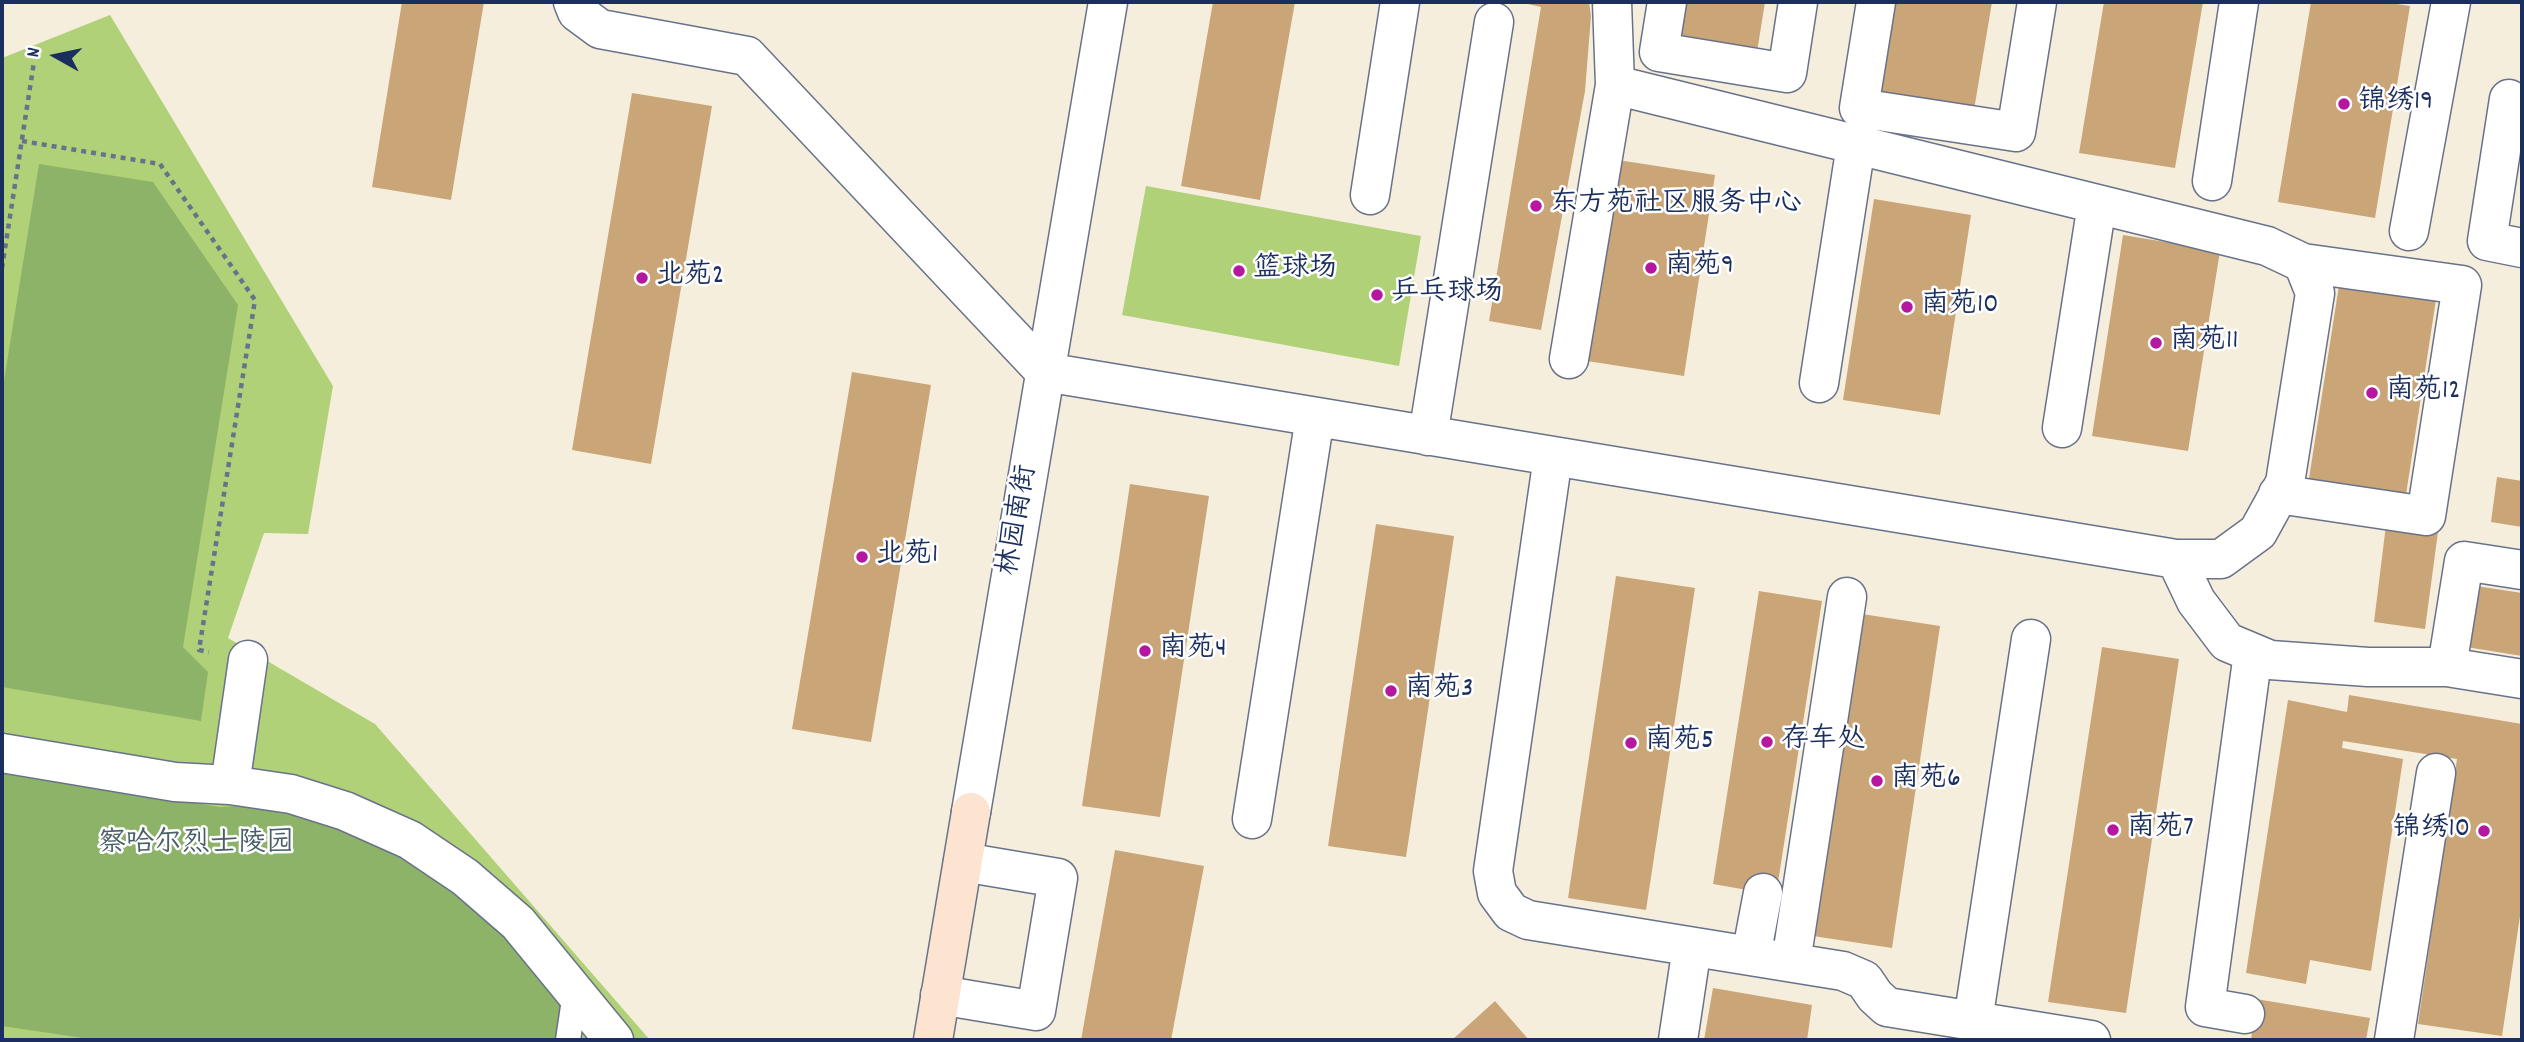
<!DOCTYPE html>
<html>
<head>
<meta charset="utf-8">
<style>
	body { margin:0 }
	#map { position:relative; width:2524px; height:1042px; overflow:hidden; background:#f6eedd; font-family:Dekko,sans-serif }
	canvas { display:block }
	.frame { position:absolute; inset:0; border:4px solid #1b2f5e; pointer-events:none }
	.north { position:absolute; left:21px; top:21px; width:70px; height:70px; -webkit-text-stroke:5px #fff; paint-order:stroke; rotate:279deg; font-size:19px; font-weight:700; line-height:28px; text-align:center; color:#1b2f5e }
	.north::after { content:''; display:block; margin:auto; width:24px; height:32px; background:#1b2f5e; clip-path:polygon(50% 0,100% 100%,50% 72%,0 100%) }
</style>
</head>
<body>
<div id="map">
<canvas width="2524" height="1042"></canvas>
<div class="frame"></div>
<div class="north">N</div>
</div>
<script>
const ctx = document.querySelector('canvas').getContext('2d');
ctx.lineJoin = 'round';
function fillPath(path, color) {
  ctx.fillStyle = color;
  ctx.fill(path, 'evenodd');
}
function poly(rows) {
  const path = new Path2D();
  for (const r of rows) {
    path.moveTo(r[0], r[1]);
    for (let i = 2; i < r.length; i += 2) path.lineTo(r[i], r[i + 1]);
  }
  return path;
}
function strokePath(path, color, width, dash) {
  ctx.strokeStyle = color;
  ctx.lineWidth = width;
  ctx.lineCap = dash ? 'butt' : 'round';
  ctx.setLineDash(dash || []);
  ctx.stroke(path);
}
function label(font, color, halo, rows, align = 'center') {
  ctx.font = font + ' Dekko,"LXGW WenKai TC",sans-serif';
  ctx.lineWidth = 5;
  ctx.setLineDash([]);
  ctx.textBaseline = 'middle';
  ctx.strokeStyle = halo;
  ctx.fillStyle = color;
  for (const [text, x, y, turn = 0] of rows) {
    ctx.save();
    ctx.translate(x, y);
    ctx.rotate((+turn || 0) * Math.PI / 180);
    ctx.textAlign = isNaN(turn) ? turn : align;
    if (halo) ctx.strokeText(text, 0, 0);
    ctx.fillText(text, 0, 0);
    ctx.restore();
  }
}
const green = poly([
	[110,15,333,386,308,534,264,533,228,638,375,724,650,1040,2,1040,2,58],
	[1146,186,1421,236,1399,366,1122,315]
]);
const forest = poly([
	[39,164,153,182,238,305,183,647,208,672,201,721,2,687,2,393],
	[2,770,219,807,260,805,368,832,494,922,563,1001,558,1040,96,1040,2,1026]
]);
const building = poly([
	[402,2,484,2,451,200,372,187],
	[1213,2,1295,2,1260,200,1181,186],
	[1519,2,1589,2,1591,16,1585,91,1541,330,1489,321,1541,7],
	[1684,2,1765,2,1756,58,1677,44],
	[1892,2,1992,2,1973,116,1876,101],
	[2104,2,2203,2,2175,168,2079,153],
	[2311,2,2383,2,2410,6,2375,218,2278,202],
	[632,93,712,106,651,464,572,450],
	[1618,160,1715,175,1684,376,1587,361],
	[1874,199,1971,215,1940,415,1843,400],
	[2123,235,2220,251,2188,451,2092,436],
	[2339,285,2436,300,2405,501,2308,485],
	[852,372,931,385,871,742,792,729],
	[2497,477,2522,481,2522,527,2491,522],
	[1130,484,1209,496,1160,817,1082,806],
	[1376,524,1454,536,1406,857,1328,846],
	[2386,525,2438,532,2425,629,2374,622],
	[1616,576,1695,588,1646,910,1568,898],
	[2476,586,2522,593,2522,656,2466,647],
	[1759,591,1822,601,1776,895,1713,884],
	[1862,614,1940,626,1892,948,1813,936],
	[2102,647,2179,659,2126,1013,2048,1002],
	[2349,695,2522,724,2522,903,2502,1036,2418,1024,2457,759,2343,741,2342,748,2403,759,2371,971,2310,960,2306,984,2246,973,2288,700,2347,712],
	[1115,850,1204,866,1171,1040,1081,1040],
	[1713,988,1812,1005,1807,1040,1704,1040],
	[2256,999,2370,1018,2366,1040,2251,1040],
	[1495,1001,1529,1040,1452,1040]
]);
const path = poly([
	[22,141,160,164,255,300,199,650,209,652],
	[2,268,34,62]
]);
const service = poly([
	[568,1040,575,993]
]);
const minor = poly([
	[573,2,577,12,600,29,747,56,1045,372,2176,559,2196,601,2227,642,2270,660,2368,667,2447,667],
	[1612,2,1615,85,2267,246,2303,263,2315,293,2285,483,2258,532,2221,559,2176,559],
	[1667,2,1659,52,1787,73,1798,2],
	[1876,2,1859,108,2016,132,2037,2],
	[2509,99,2487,241,2522,248],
	[2212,181,2239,2],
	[1370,195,1400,2],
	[2409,231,2451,2],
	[1569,359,1615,85],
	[1819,383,1856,145],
	[2062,428,2097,204],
	[1428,436,1494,22],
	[1553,457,1493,871,1497,893,1511,912,1528,920,1843,971,1864,980,1875,996,1887,1007,2091,1040],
	[2278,494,2426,516,2462,285,2303,263],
	[2522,570,2464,561,2447,667,2522,679],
	[971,812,1108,2],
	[1252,819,1315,417],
	[1751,956,1763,893],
	[1791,962,1847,597],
	[940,995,1036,1011,1058,878,963,862],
	[2245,1014,2205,1007,2253,653],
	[1973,1021,2031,639],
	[1678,1040,1692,947],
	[2394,1040,2436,773]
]);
const tertiary = poly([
	[2,753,175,782,230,785,291,794,345,811,410,840,465,877,518,923,614,1040],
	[230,785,248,660]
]);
const secondary = poly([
	[933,1040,971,812]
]);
const markers = [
	[2344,104,7,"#b5179e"],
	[1536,206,7,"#b5179e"],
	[1651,268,7,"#b5179e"],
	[1239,271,7,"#b5179e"],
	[642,278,7,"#b5179e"],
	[1377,295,7,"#b5179e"],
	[1907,307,7,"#b5179e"],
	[2156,343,7,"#b5179e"],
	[2372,393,7,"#b5179e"],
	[862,557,7,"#b5179e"],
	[1145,651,7,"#b5179e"],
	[1391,691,7,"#b5179e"],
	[1767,742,7,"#b5179e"],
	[1631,743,7,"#b5179e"],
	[1877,781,7,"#b5179e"],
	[2113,830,7,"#b5179e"],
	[2484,831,7,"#b5179e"]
];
const poiNames = [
	["锦绣19",2358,104],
	["东方苑社区服务中心",1550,206],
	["南苑9",1665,268],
	["篮球场",1253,271],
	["北苑2",656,278],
	["乒乓球场",1391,295],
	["南苑10",1921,307],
	["南苑11",2170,343],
	["南苑12",2386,393],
	["北苑1",876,557],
	["南苑4",1159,651],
	["南苑3",1405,691],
	["存车处",1781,742],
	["南苑5",1645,743],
	["南苑6",1891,781],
	["南苑7",2127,830],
	["锦绣10",2470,831,"right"]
];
const streetNames = [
	["林园南街",1020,521,-80]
];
const parkNames = [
	["察哈尔烈士陵园",196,846]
];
fillPath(green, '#b1d178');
fillPath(forest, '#8cb368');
fillPath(building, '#caa577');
strokePath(service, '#68728a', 27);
strokePath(minor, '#68728a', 41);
strokePath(tertiary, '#68728a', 41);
strokePath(secondary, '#68728a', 41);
strokePath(path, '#68728a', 4.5, [5, 5]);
strokePath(service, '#fff', 24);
strokePath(minor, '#fff', 38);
strokePath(tertiary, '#fff', 38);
strokePath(secondary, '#fde4d1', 38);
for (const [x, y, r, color] of markers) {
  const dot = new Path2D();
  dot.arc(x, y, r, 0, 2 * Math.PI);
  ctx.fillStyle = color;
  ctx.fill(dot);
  strokePath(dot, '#fff', 2.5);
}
label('28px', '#1b2f5e', '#fff', poiNames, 'left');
label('28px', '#1b2f5e', '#fff', streetNames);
label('28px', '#486066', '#fff', parkNames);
</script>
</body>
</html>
